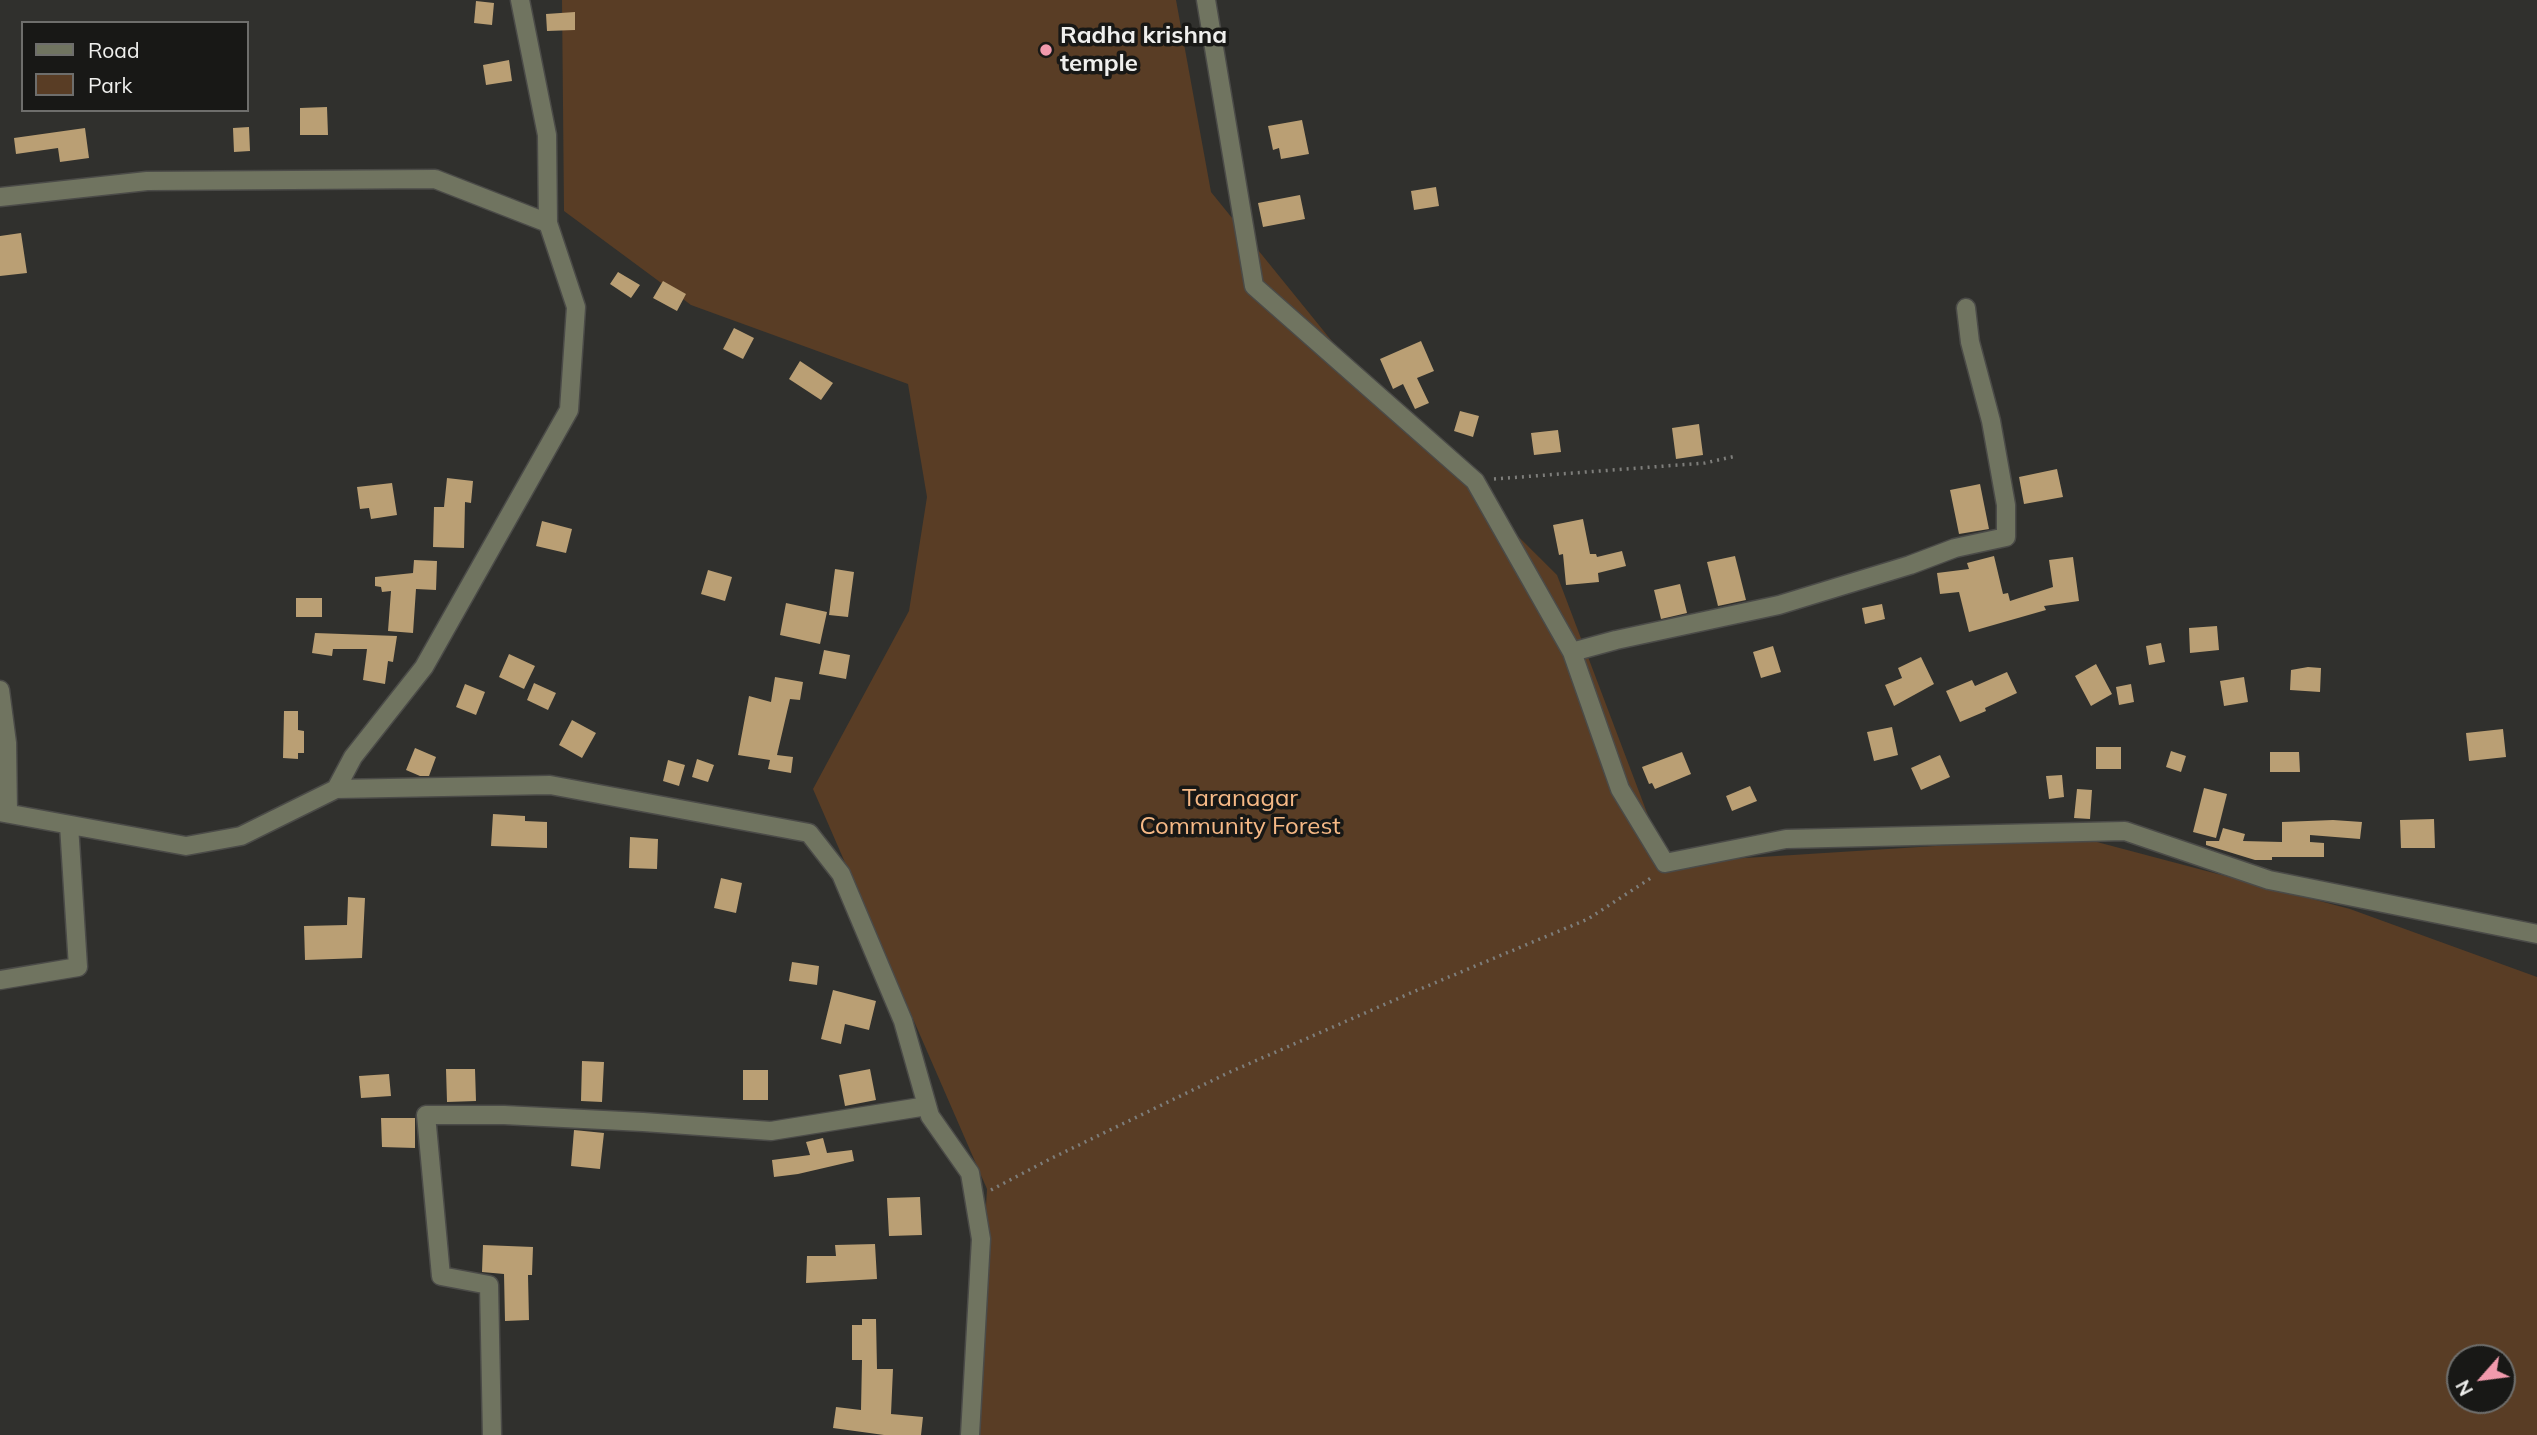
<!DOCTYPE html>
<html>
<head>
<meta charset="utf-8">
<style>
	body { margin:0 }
	#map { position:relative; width:2537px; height:1435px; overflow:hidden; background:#30302d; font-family:Mulish,sans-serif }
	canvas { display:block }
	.legend { position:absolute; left:21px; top:21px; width:228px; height:91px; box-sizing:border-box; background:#181816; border:2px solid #6e6e6c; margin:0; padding:9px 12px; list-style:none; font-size:21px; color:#efefed }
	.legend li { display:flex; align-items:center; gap:14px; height:35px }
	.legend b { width:35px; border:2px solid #6e6e6c }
	.north { position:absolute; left:2446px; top:1344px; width:70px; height:70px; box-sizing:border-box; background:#181816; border:2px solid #6e6e6c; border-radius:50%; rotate:242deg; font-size:19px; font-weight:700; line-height:28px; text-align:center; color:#efefed }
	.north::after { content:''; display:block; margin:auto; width:24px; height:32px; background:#f29aad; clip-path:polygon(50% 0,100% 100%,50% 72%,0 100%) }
</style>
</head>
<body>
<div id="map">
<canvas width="2537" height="1435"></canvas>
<ul class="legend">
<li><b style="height:9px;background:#707460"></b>Road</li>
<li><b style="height:19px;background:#593d25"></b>Park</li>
</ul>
<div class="north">N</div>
</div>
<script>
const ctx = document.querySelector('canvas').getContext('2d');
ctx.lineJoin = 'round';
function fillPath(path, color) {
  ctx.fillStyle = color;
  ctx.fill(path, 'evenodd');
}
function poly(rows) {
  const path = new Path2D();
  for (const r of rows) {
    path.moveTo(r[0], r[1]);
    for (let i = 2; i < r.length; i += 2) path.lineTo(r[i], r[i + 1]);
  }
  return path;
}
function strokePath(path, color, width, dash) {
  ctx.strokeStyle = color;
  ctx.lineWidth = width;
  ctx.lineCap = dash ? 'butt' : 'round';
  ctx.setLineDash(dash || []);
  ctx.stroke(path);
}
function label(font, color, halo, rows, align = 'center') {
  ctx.font = font + ' Mulish,sans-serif';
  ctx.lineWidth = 7;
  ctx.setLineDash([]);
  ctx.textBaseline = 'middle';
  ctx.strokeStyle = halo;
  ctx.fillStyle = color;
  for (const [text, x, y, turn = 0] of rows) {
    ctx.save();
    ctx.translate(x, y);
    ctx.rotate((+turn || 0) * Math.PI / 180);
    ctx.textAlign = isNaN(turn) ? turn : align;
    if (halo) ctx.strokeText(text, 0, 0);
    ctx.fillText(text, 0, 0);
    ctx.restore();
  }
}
const green = poly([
	[562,0,1176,0,1211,192,1374,393,1557,575,1666,863,2078,837,2350,909,2537,977,2537,1435,973,1435,987,1189,813,789,909,611,927,497,908,384,691,305,564,211],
	[2460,1358,2502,1358,2502,1400,2460,1400]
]);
const building = poly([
	[476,1,494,3,492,25,474,23],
	[575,12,575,30,547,31,546,14],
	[509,60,512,81,486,85,483,65],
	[327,107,328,135,300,135,300,108],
	[1302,120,1309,154,1281,159,1279,148,1273,150,1268,126],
	[249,127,250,151,234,152,233,128],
	[85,128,89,158,60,162,58,148,16,154,14,138],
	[1436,187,1439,206,1414,210,1411,191],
	[1300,195,1305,219,1263,227,1258,203],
	[21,233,27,273,0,276,0,236],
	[618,272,640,285,631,298,610,284],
	[663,281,686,294,677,311,653,298],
	[734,328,754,338,743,359,723,349],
	[1421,341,1434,371,1417,378,1429,403,1415,409,1403,384,1393,389,1380,359],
	[800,361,833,383,821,400,789,379],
	[1460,411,1479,416,1473,437,1454,431],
	[1699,424,1703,455,1676,459,1672,428],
	[1558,430,1561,452,1534,455,1531,433],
	[2057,469,2063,497,2024,504,2019,477],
	[447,478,473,481,471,503,465,502,464,548,433,547,434,507,444,507],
	[392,483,397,515,371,519,369,508,360,509,357,487],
	[1980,484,1989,529,1959,534,1950,490],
	[1583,519,1590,554,1596,554,1597,557,1622,551,1626,566,1598,573,1599,582,1566,585,1563,554,1559,555,1553,525],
	[542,521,572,529,566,553,536,546],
	[1735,556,1746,600,1718,606,1707,562],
	[1994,556,2003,594,2008,593,2010,601,2053,587,2049,560,2073,557,2079,601,2044,606,2046,610,1969,632,1959,592,1940,594,1937,573,1969,569,1967,563],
	[414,560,437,561,436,590,416,589,413,633,388,631,391,591,382,592,381,587,375,586,375,577,413,573],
	[835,569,854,572,848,617,829,615],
	[708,570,732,577,725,601,701,594],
	[1680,584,1687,613,1661,619,1654,590],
	[296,598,322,598,322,617,296,617],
	[786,603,827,612,820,644,780,635],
	[1882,604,1885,619,1865,624,1862,608],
	[2217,626,2219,650,2190,653,2189,628],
	[315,633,397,636,393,662,388,661,385,684,363,680,367,649,333,649,332,656,312,653],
	[2161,643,2165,662,2149,665,2146,646],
	[1773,646,1781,672,1761,678,1753,652],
	[824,650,850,655,846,679,819,674],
	[509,654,535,666,524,689,499,677],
	[1921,657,1934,684,1894,706,1885,685,1902,678,1898,668],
	[2096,664,2112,694,2091,706,2075,676],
	[2308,667,2321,668,2320,692,2290,690,2291,670],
	[2007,672,2017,693,1985,708,1986,711,1960,722,1946,691,1972,680,1975,686],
	[775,677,803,682,800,700,790,699,777,755,793,757,791,773,768,769,770,760,738,755,749,696,771,702],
	[2244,677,2248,702,2224,706,2220,681],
	[534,683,556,693,548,710,527,700],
	[465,684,485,692,476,715,456,707],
	[2131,684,2134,702,2119,705,2116,687],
	[284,711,298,711,298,730,304,731,304,753,298,753,298,759,283,758],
	[572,720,596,733,582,758,559,745],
	[1892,727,1898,755,1874,761,1867,732],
	[2503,729,2506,757,2469,761,2466,733],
	[2096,747,2121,747,2121,769,2096,769],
	[415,748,436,757,429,776,420,776,406,770],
	[2171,751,2186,756,2181,772,2166,767],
	[1682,752,1691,774,1655,789,1652,783,1649,784,1642,767],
	[2270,752,2299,752,2300,772,2270,772],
	[1940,755,1950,777,1921,790,1911,768],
	[697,759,714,765,708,782,692,777],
	[668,760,685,765,679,786,663,781],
	[2062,775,2064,797,2049,799,2046,776],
	[1750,786,1757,801,1732,811,1726,796],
	[2204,788,2227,794,2216,838,2193,832],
	[2077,789,2092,790,2090,819,2074,818],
	[493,814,525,816,525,821,547,822,547,848,491,846],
	[2434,819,2435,848,2401,848,2400,820],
	[2333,820,2362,822,2360,839,2310,835,2310,842,2324,843,2324,857,2272,857,2272,860,2255,860,2206,845,2206,841,2219,841,2223,828,2245,834,2243,841,2282,842,2282,822],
	[630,837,658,839,657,869,629,868],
	[721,878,742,883,736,913,714,908],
	[348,897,365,898,362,958,305,960,304,926,347,925],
	[792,962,819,966,817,985,789,981],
	[833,990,876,1001,869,1030,845,1024,841,1044,821,1039],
	[582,1061,604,1062,602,1102,581,1101],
	[446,1069,475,1069,476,1101,447,1102],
	[870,1069,876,1100,845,1106,839,1075],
	[743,1070,768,1070,768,1100,743,1100],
	[389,1074,391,1096,361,1098,359,1076],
	[381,1118,415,1118,415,1148,382,1147],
	[574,1130,604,1133,600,1169,571,1166],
	[823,1138,827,1153,852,1150,854,1161,798,1174,774,1177,772,1160,810,1155,806,1142],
	[920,1197,922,1235,889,1236,887,1198],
	[875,1244,877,1279,806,1283,807,1256,836,1256,835,1245],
	[483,1245,533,1247,532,1275,528,1275,529,1320,505,1321,504,1274,482,1272],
	[862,1319,876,1319,877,1369,893,1369,891,1414,923,1417,921,1435,884,1435,833,1428,836,1407,861,1410,862,1360,852,1360,852,1325,862,1325]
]);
const path = poly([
	[1494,479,1705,463,1736,456],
	[991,1190,1052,1158,1230,1072,1413,992,1588,919,1654,876]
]);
const minor = poly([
	[1206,0,1254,286,1475,481,1572,652,1620,789,1665,863,1786,839,2125,831,2269,880,2537,934],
	[0,197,147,181,435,179,548,223],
	[1572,652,1616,640,1779,605,1910,565,1955,548,2006,537,2006,505,1991,421,1970,342,1966,308],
	[0,690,7,743,8,812],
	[336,789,550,785,809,833,841,874,903,1021,930,1116,970,1173,981,1239,970,1435],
	[0,812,186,846,241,836,336,789,353,757,424,667,569,410,576,307,548,223,547,135,520,0],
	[0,980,78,967,69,825],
	[492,1435,489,1285,441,1276,426,1115,504,1115,643,1122,771,1131,927,1106]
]);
const markers = [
	[1046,50,7,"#f29aad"]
];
const poiNames = [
	["Radha krishna",1060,36],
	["temple",1060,64]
];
const parkNames = [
	["Taranagar",1240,799],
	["Community Forest",1240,827]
];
fillPath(green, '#593d25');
fillPath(building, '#ba9f74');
strokePath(minor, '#4b4b48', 21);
strokePath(path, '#7e7e7b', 3.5, [2, 5]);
strokePath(minor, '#707460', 18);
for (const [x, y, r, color] of markers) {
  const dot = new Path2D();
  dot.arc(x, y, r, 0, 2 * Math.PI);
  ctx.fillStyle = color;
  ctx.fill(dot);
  strokePath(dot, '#181816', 2.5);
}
label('bold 24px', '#efefed', '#181816', poiNames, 'left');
label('24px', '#f6b986', '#181816', parkNames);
</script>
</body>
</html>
